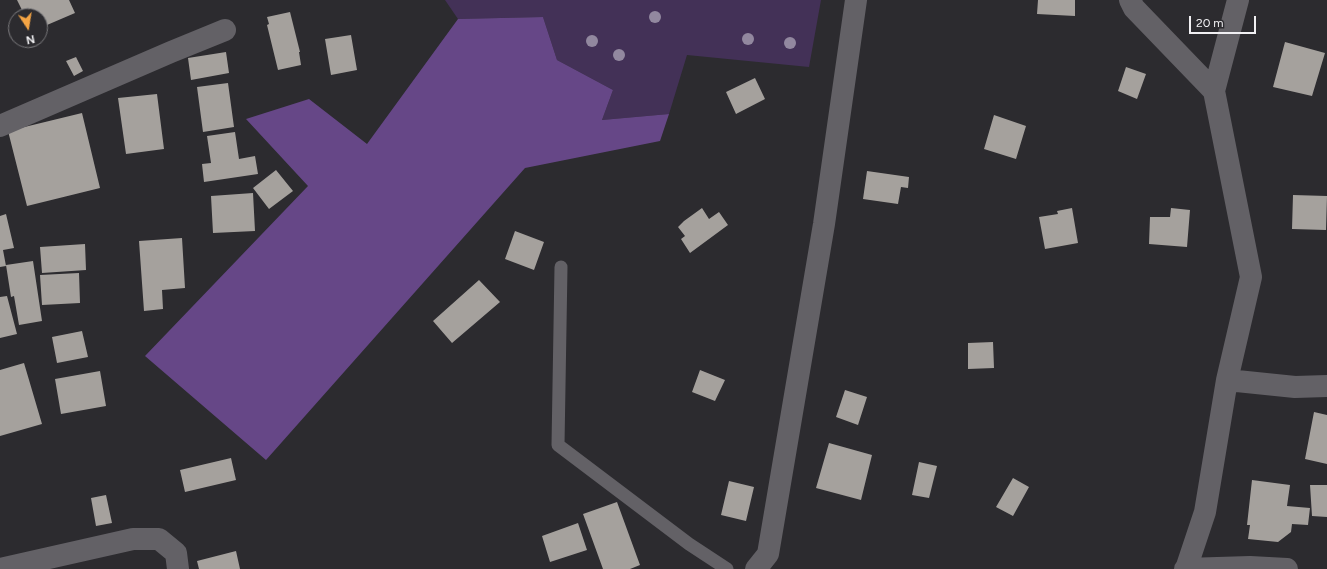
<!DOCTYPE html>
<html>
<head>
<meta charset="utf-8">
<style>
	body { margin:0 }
	#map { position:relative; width:1327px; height:569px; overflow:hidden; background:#2c2b2f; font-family:Figtree,sans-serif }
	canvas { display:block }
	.north { position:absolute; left:8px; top:8px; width:40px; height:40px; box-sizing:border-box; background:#2c2b2f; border:1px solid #7b7a7d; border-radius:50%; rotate:168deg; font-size:11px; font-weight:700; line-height:16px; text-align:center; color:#f1f0f3 }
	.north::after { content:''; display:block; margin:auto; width:14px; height:18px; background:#f4a444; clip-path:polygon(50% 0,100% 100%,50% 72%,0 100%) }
	.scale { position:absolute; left:1189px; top:16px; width:67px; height:18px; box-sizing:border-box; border:2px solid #f1f0f3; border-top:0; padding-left:5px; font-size:12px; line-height:14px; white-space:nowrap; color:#f1f0f3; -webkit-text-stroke:3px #2c2b2f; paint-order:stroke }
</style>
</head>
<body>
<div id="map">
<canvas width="1327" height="569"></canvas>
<div class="north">N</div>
<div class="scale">20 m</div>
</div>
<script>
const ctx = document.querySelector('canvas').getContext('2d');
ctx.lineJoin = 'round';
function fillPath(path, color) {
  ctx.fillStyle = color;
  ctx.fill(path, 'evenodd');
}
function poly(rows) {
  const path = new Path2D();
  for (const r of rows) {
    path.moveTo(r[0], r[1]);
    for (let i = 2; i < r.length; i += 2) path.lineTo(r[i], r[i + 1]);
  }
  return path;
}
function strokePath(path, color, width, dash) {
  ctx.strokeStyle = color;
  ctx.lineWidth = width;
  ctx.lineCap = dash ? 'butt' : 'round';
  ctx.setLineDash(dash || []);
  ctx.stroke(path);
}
const green = poly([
	[445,0,821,0,809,67,687,55,669,114,602,120,613,90,557,60,543,17,458,19]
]);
const forest = poly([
	[543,17,557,60,613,90,602,120,669,114,660,141,525,168,266,460,145,356,308,186,246,119,309,99,367,144,458,19]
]);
const building = poly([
	[17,0,69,0,75,13,40,28,40,16,25,16],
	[1038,0,1075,0,1075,16,1037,14],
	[290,12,300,52,299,52,301,65,278,70,267,25,269,24,267,17],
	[351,35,357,70,331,75,325,39],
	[1285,42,1325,53,1312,96,1273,87],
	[226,52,229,73,191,80,188,58],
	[76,57,83,71,74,76,66,61],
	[1126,67,1146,74,1137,99,1118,91],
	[755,78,765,99,736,114,726,92],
	[228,83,234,127,203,132,197,87],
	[157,94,164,149,126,154,118,98],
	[82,113,100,188,27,206,8,131],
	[994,115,1026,126,1016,159,984,149],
	[235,132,239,159,255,156,258,174,204,182,202,164,211,163,207,136],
	[276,170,293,191,269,209,253,188],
	[867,171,909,177,908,188,901,187,898,204,863,199],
	[253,193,255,231,213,233,211,196],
	[1293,195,1327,196,1326,230,1292,229],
	[702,208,709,219,719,212,728,225,690,253,681,239,685,236,678,227,684,221],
	[1072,208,1078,243,1045,249,1039,217,1058,214,1057,211],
	[1171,208,1190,210,1187,247,1149,244,1150,217,1170,217],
	[6,214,14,248,3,250,6,266,0,267,0,216],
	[515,231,544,242,534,270,505,259],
	[182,238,185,288,162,290,163,309,144,311,139,241],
	[85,244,86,270,42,273,40,247],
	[33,261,42,321,19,325,14,296,11,297,6,265],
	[79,273,80,303,42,305,40,275],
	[479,280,500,302,452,343,433,321],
	[7,296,17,334,0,338,0,297],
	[82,331,88,357,57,363,52,337],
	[993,342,994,368,968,369,968,343],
	[24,363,42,424,0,436,0,370],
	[700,370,725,380,715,401,692,392],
	[100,371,106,406,61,414,55,379],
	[845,390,867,397,858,425,836,417],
	[1314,412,1327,415,1327,464,1305,459],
	[829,443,872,455,861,500,816,488],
	[231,458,236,480,185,492,180,470],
	[919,462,937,466,929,498,912,495],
	[1013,478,1029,487,1013,516,996,507],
	[1252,480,1290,485,1287,506,1310,508,1308,525,1292,524,1291,532,1278,542,1248,539,1250,525,1247,525],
	[729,481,754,487,746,521,721,515],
	[1310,485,1327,485,1327,517,1312,516],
	[106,495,112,523,96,526,91,498],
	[617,502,640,565,630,569,603,569,583,514],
	[578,523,587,550,550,562,542,536],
	[236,551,240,569,199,569,197,561]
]);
const service = poly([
	[561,267,558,445,689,544,727,569]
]);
const minor = poly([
	[1130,0,1134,8,1214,91],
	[0,126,171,52,225,30],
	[1227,380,1295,387,1327,386],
	[0,569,133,539,159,539,176,553,178,569],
	[756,569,768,554,824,224,856,0],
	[1185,569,1250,567,1287,569],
	[1186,569,1205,512,1227,380,1251,277,1214,91,1238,0]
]);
const trees = [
	[655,17],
	[748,39],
	[592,41],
	[790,43],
	[619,55]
];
fillPath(green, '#433157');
fillPath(forest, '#664787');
fillPath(building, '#a5a19d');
strokePath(service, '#636166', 13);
strokePath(minor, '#636166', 22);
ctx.fillStyle = '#92889f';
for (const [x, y] of trees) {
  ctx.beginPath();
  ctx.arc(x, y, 6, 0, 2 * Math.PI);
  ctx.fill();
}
</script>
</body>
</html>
